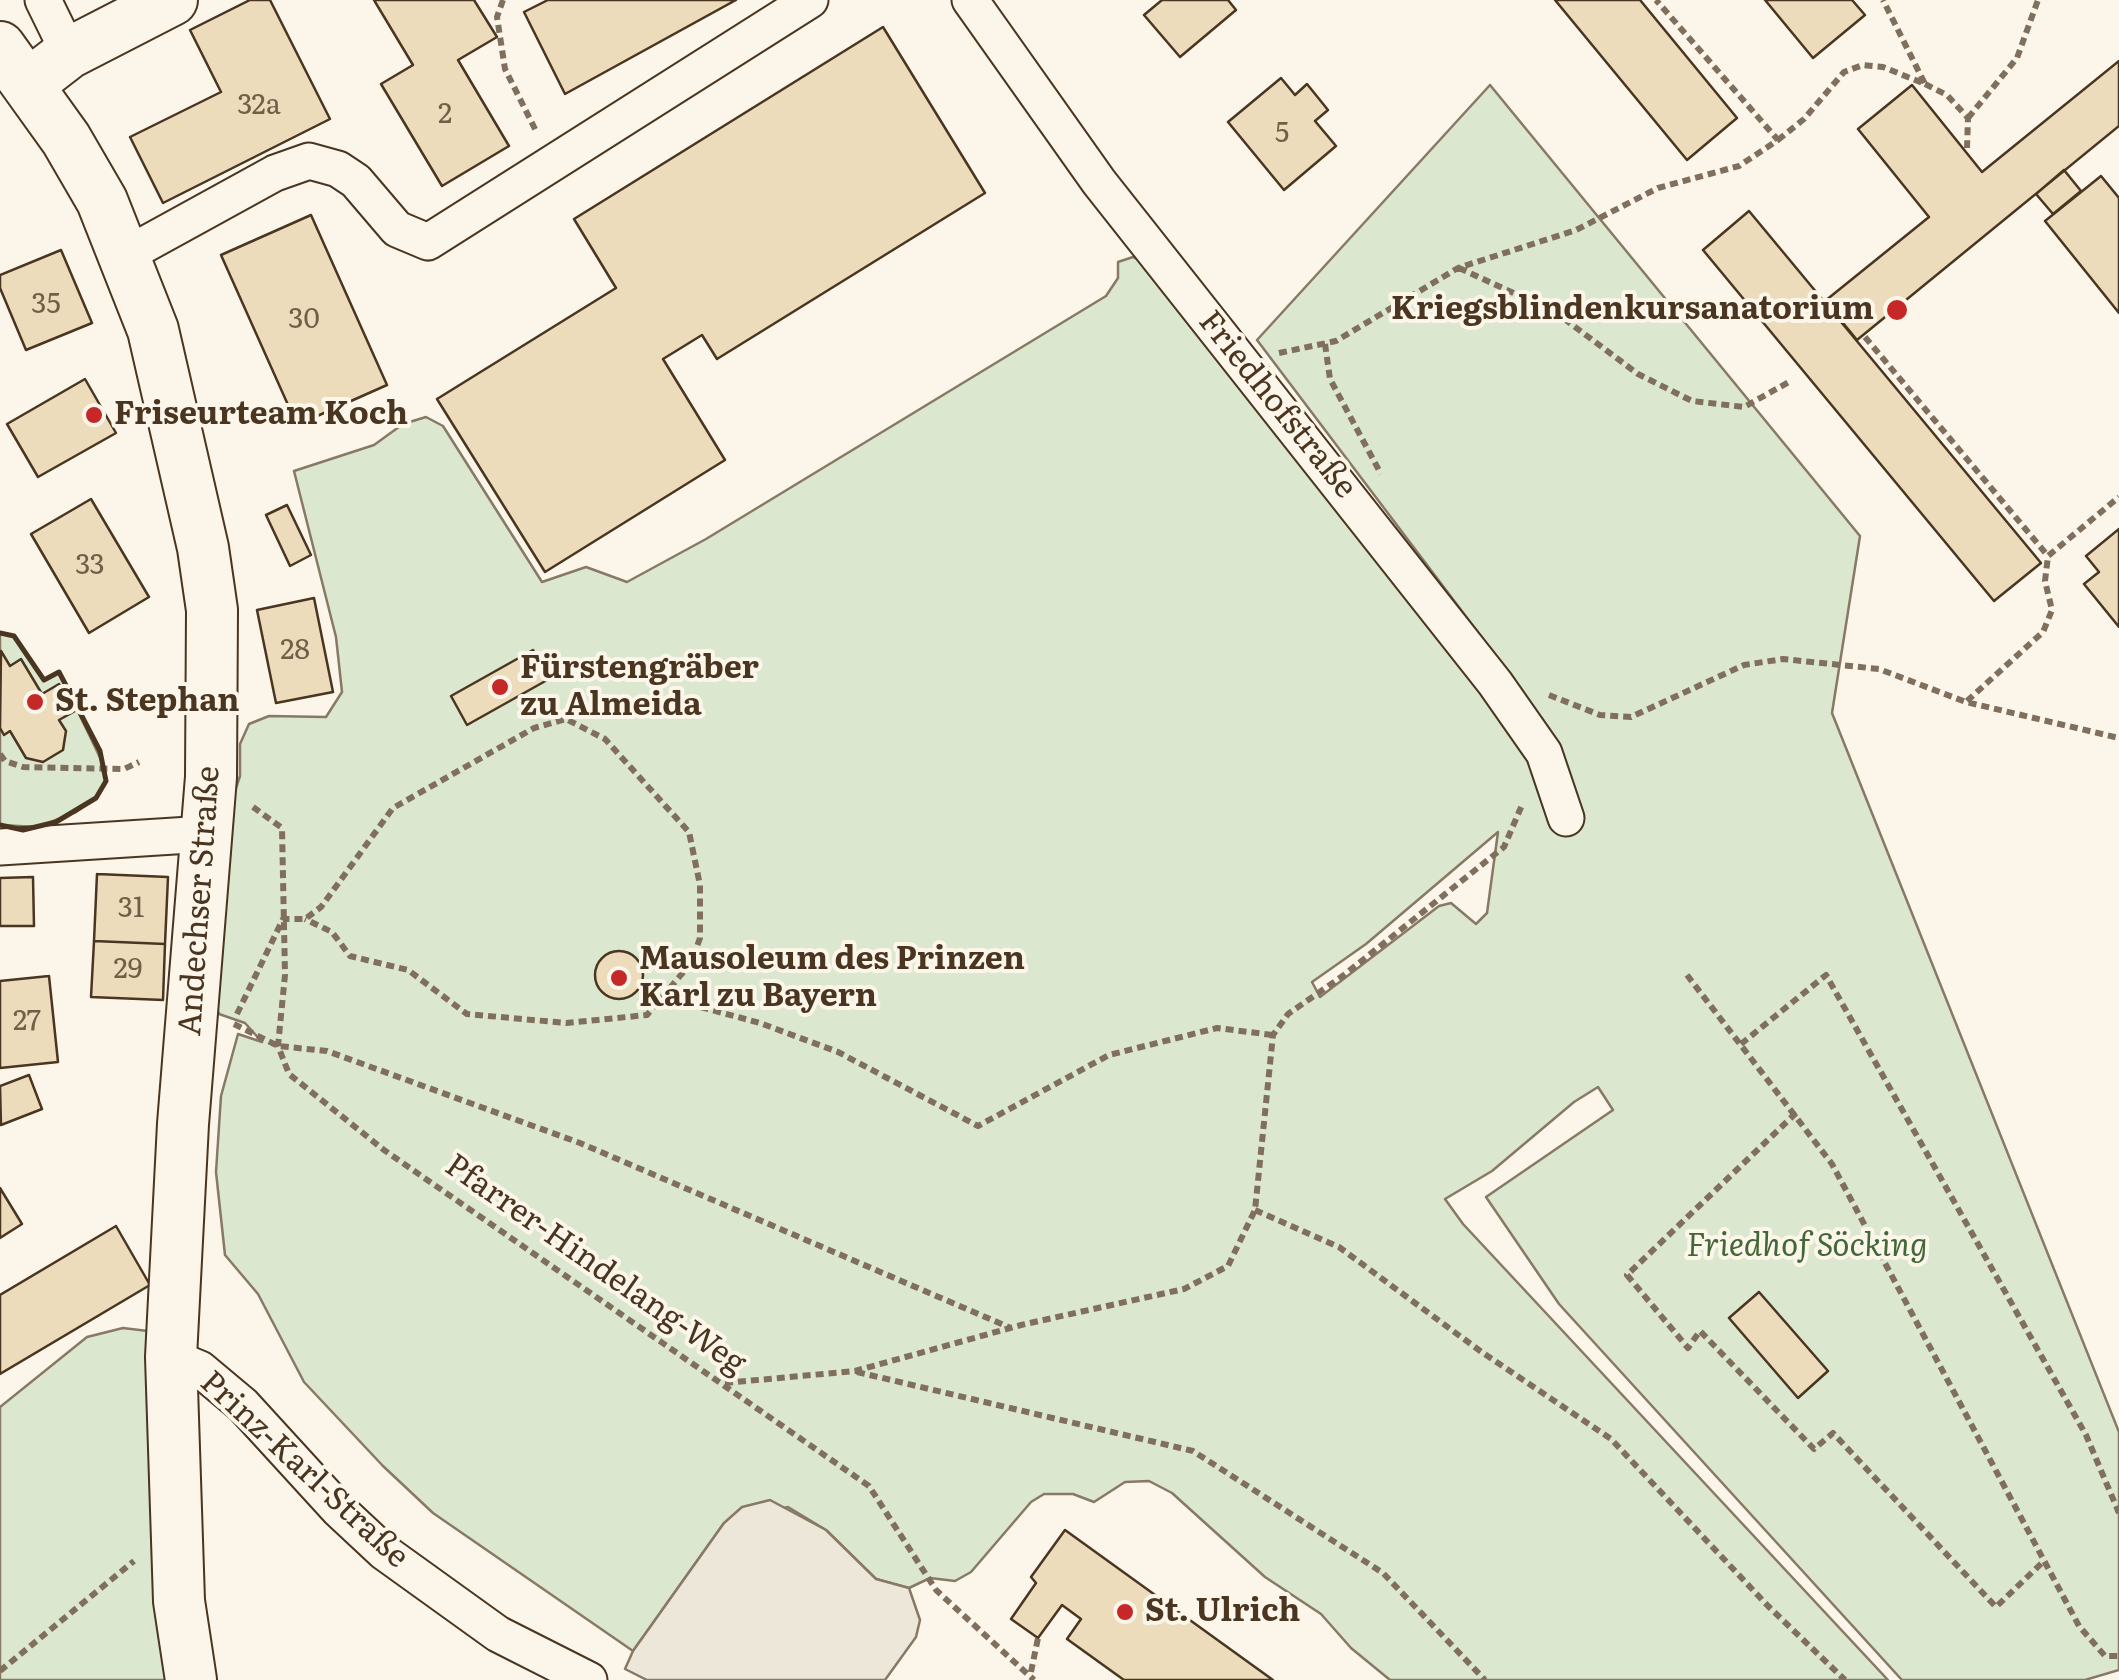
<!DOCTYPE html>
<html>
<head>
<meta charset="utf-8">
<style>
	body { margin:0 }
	canvas { display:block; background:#fbf6e9 }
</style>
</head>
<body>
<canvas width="2119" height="1680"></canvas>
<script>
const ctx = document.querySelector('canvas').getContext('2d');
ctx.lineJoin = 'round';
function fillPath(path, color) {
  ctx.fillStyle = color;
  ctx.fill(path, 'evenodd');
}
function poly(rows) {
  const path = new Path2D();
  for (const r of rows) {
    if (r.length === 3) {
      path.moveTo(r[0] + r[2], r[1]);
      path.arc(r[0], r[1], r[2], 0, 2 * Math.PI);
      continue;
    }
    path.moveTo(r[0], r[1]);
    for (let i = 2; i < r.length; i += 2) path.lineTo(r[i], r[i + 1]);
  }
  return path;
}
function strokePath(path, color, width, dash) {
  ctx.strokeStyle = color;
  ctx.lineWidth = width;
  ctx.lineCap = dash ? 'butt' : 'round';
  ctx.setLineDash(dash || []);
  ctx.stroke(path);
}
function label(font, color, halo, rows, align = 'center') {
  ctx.font = font + ' Literata,serif';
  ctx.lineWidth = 8;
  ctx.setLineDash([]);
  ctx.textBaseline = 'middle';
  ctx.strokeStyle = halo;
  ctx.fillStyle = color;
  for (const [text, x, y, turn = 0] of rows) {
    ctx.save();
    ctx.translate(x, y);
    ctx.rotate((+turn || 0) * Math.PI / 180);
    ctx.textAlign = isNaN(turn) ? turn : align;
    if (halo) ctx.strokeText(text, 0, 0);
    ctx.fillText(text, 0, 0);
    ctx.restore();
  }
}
const green = poly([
	[1490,85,1860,536,1832,713,2119,1432,2119,1670,2085,1680,1902,1680,1559,1304,1486,1197,1613,1110,1598,1087,1574,1102,1492,1171,1445,1199,1463,1224,1888,1680,1390,1680,1351,1648,1321,1614,1265,1577,1172,1493,1149,1481,1125,1482,1094,1502,1073,1494,1044,1494,1031,1502,971,1572,955,1581,930,1578,909,1588,876,1579,826,1530,788,1507,724,1523,633,1651,433,1513,383,1466,304,1382,258,1294,225,1255,216,1172,221,1096,238,1034,262,1042,245,1023,219,1014,215,1003,230,806,240,776,240,744,249,724,269,716,326,717,342,692,336,637,294,471,374,445,403,424,426,417,443,426,542,582,586,567,627,582,706,539,1106,296,1118,278,1118,262,1133,257,1140,260,1513,733,1520,688,1257,340,1490,85],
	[1498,832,1487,913,1476,924,1451,903,1439,906,1320,997,1312,982,1366,944,1498,832],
	[0,633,14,636,44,680,59,672,105,768,106,781,96,798,76,812,38,827,0,825,0,633],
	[123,1328,156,1332,171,1680,0,1680,0,1407,87,1337,123,1328]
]);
const parking = poly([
	[770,1500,826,1530,876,1579,909,1588,920,1620,916,1637,885,1680,647,1680,625,1669,633,1651,724,1523,742,1507,770,1500]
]);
const building = poly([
	[250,0,270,0,330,119,163,203,130,137,221,92,190,30,250,0],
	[374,0,474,0,497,37,458,60,509,146,442,186,381,84,413,65,374,0],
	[548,0,736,0,565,94,524,12,548,0],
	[1162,0,1228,0,1236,10,1180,57,1144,15,1162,0],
	[1555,0,1640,0,1737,118,1687,160,1555,0],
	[1765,0,1852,0,1865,15,1813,58,1765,0],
	[883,27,985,193,717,359,702,335,663,359,725,460,545,572,437,399,616,288,574,219,883,27],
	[2119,61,2119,126,1857,340,1825,301,1929,217,1858,129,1912,85,1982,172,2119,61],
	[1281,78,1295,95,1307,84,1328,110,1315,121,1336,146,1284,190,1228,122,1281,78],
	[2064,170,2081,191,2053,214,2036,194,2064,170],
	[2101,176,2119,198,2119,313,2045,221,2101,176],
	[1749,211,2041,563,1994,601,1703,250,1749,211],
	[311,215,387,385,297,425,221,255,311,215],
	[61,250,92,323,26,350,0,288,0,275,61,250],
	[85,379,116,433,38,477,7,424,85,379],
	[91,499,149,597,89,633,31,534,91,499],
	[287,505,311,555,290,566,266,515,287,505],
	[2119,529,2119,627,2084,584,2099,572,2086,556,2119,529],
	[314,598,333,692,276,703,257,610,314,598],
	[533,650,549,679,467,725,451,696,533,650],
	[1,651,10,666,21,659,42,694,59,684,75,711,59,720,66,731,63,750,43,762,26,758,10,731,4,735,0,728,1,651],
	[97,874,168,877,165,944,94,941,97,874],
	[33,877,34,926,0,926,0,878,33,877],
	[94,941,165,944,163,1000,91,997,94,941],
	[619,975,24],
	[49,976,58,1062,0,1068,0,981,49,976],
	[29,1075,42,1109,1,1125,0,1086,29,1075],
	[0,1188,22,1224,0,1238,0,1188],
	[116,1226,150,1285,0,1374,0,1295,116,1226],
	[1759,1292,1828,1371,1798,1398,1729,1318,1759,1292],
	[1065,1530,1273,1680,1124,1680,1067,1639,1081,1619,1062,1605,1038,1638,1011,1619,1036,1583,1031,1577,1065,1530]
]);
const path = poly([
	[503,0,497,17,505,69,536,131],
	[1925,84,1947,95,1968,118,1967,148],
	[1968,118,2017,58,2038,0],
	[1778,140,1804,119,1844,72,1863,65,1883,67,1925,84,1883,0],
	[1459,268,1555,312,1638,374,1692,401,1744,407,1789,382],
	[1865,337,2048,556],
	[1325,344,1330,379,1381,474],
	[1279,353,1336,341,1458,268,1576,230,1658,188,1739,166,1778,140,1656,0],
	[1549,695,1600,715,1631,717,1744,665,1783,659,1879,669,1966,702,2119,738],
	[1967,701,2043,632,2052,610,2045,581,2048,556,2119,497],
	[0,754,5,761,23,767,124,769,139,762],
	[253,807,282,828,285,975,278,1046,289,1074,384,1150,869,1486,936,1590,1034,1680],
	[1687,975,1832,1164,2079,1626,2105,1656,2119,1656],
	[663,997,760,1023,838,1052,978,1126,1109,1055,1217,1028,1273,1035],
	[237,1014,283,919,305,919,321,907,393,808,534,728,566,719,605,739,689,832,700,885,700,938,691,963,647,1015,566,1023,467,1014,408,970,350,956,332,932,305,919],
	[234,1024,278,1046,327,1051,580,1143,1011,1328],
	[1741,1044,1826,975,2086,1435,2119,1513],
	[1796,1113,1627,1275,1688,1348,1700,1331,1814,1449,1833,1433,1996,1607,2044,1561],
	[1255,1210,1339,1247,1483,1353,1611,1439,1768,1606,1845,1680],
	[857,1372,1193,1451,1383,1573,1485,1680],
	[725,1383,855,1371,1021,1325,1184,1289,1228,1266,1255,1210,1273,1035,1288,1014,1344,975,1504,847,1522,805],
	[0,1671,134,1561],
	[1031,1672,1038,1638]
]);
const street = poly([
	[43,0,69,53],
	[970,0,1099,182,1495,683,1544,753,1566,818],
	[124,256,275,173,309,161,338,169,356,181,397,229,428,242,810,0],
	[0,847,206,834],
	[171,1357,200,1369,243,1405,339,1510,384,1552,498,1634,589,1680]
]);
const secondary = poly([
	[0,47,66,139,102,201,153,330,203,548,212,610,211,777,183,1124,171,1357,179,1601,191,1680],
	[29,84,69,53,172,0]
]);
const wall = poly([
	[0,633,14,636,44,680,59,672,100,751,106,781,96,798,56,822,23,830,0,825]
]);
const markers = [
	[1897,310,12,"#c62828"],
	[94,415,10,"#c62828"],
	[500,687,10,"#c62828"],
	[35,702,10,"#c62828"],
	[619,978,10,"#c62828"],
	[1125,1612,10,"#c62828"]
];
const numberNames = [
	["32a",259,106],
	["2",445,115],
	["5",1282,134],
	["35",46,305],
	["30",304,320],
	["33",90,566],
	["28",295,651],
	["31",131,909],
	["29",128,970],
	["27",27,1022]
];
const poiNames = [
	["Kriegsblindenkursanatorium",1874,310,"right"],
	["Friseurteam Koch",114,415],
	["Fürstengräber",520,669],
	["zu Almeida",520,706],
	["St. Stephan",55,702],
	["Mausoleum des Prinzen",639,960],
	["Karl zu Bayern",639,997],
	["St. Ulrich",1145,1612]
];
const streetNames = [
	["Friedhofstraße",1277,405,51],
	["Andechser Straße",200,901,-86],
	["Pfarrer-Hindelang-Weg",595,1265,35],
	["Prinz-Karl-Straße",304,1470,43]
];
const parkNames = [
	["Friedhof Söcking",1807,1247]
];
fillPath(green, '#dce7d0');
strokePath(green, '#887966', 2.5);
fillPath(parking, '#ede7d9');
strokePath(parking, '#887966', 2.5);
fillPath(building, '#ecdcbc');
strokePath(building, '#4a3520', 2.5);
strokePath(street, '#4a3520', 39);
strokePath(secondary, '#4a3520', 54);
strokePath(path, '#7f6f5c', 6, [8, 5]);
strokePath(street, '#fbf6e9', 35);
strokePath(secondary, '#fbf6e9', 50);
strokePath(wall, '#4a3520', 5);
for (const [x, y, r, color] of markers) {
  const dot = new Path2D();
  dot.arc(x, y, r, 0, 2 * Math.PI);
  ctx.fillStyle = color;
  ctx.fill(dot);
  strokePath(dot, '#fbf6e9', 4);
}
label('28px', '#725f47', null, numberNames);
label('bold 32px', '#4a3520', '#fbf6e9', poiNames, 'left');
label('32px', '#4a3520', '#fbf6e9', streetNames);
label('italic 32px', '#436837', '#fbf6e9', parkNames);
</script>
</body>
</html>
